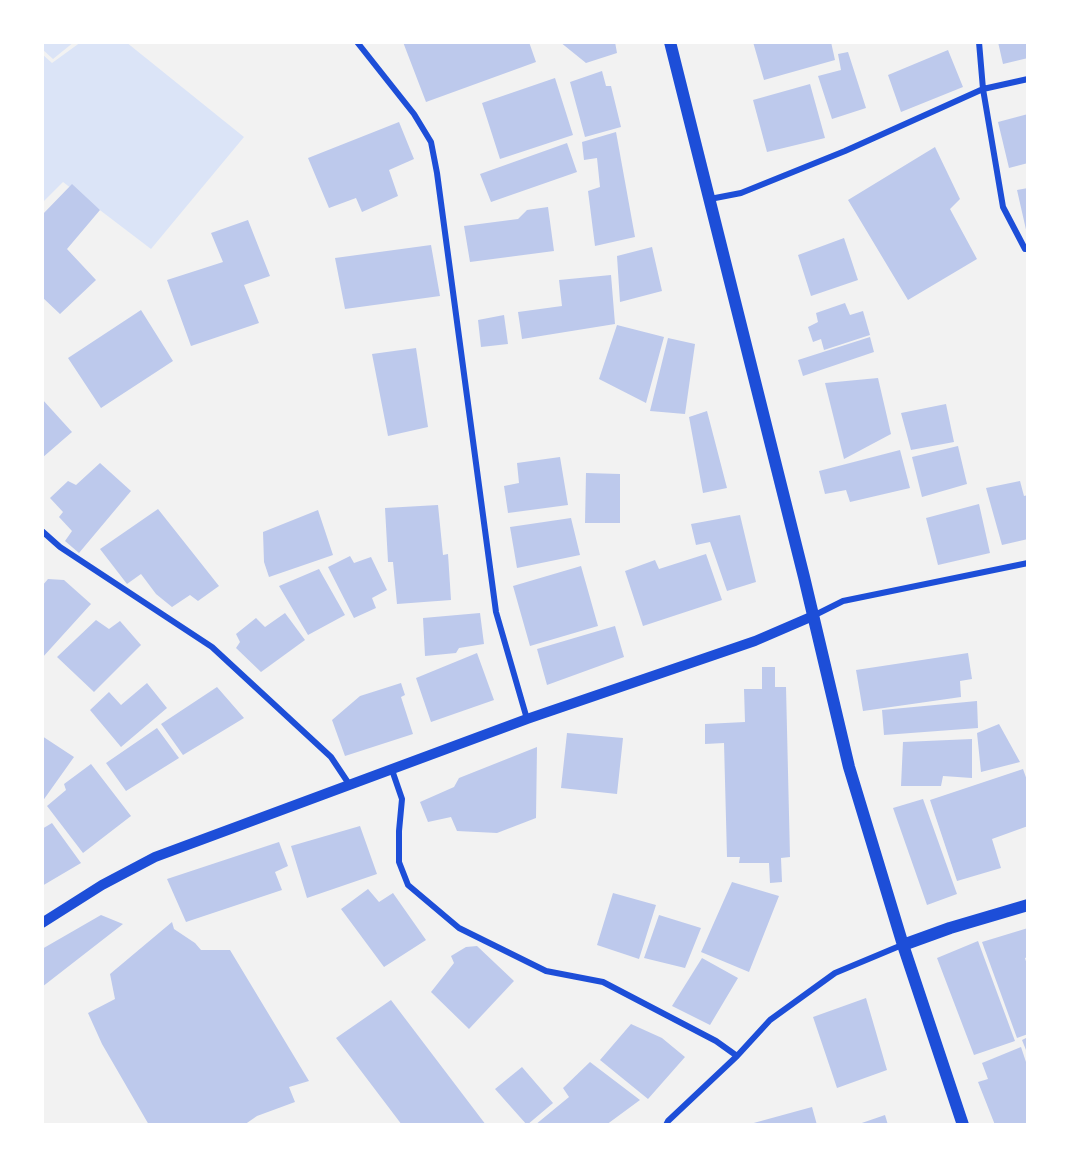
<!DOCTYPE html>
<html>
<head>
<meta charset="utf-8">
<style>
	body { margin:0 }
	#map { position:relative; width:1070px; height:1167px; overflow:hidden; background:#f2f2f2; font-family:"Work Sans",sans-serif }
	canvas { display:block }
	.frame { position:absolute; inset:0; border:44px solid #fff; pointer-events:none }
</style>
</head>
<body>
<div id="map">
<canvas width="1070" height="1167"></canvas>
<div class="frame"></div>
</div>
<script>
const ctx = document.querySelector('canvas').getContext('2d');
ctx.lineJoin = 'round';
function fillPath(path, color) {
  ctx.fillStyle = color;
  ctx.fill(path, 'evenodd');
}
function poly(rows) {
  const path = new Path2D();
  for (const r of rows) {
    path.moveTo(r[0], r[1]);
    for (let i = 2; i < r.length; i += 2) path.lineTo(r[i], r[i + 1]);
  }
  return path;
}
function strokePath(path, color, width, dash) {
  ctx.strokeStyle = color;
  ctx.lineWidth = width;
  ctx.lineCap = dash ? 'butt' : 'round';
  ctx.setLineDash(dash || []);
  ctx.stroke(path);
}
const green = poly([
	[42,42,74,42,53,59,42,49],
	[81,42,126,42,244,137,151,249,63,182,42,203,42,54,52,63]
]);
const building = poly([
	[403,42,529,42,536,62,426,102],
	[560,42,615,42,617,53,586,63],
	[753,42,831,42,835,60,764,80],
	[998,42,1028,42,1028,58,1003,64],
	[948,50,963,87,901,112,888,75],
	[848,52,866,108,832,119,818,76,841,70,838,54],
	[602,71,606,86,611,86,621,127,585,137,570,82],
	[555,78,573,135,500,159,482,103],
	[810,84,825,138,767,152,753,100],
	[1028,114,1028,163,1009,168,998,122],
	[399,122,414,159,389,170,398,196,362,212,356,198,329,208,308,158],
	[616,132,635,237,595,246,588,191,600,187,597,158,584,160,582,142],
	[567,143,577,172,491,202,480,174],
	[935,147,960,199,950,209,977,259,908,300,848,200],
	[72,184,100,210,67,249,96,280,60,314,42,297,42,215],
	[1028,188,1028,234,1027,234,1017,190],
	[548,207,554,251,470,262,464,226,518,219,527,210],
	[248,220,270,276,244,285,259,323,191,346,167,280,223,262,211,233],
	[844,238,858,280,811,296,798,255],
	[431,245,440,296,345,309,335,258],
	[652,247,662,291,620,302,617,256],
	[611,275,615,324,522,339,518,312,562,306,559,280],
	[845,303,850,315,863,311,870,335,824,350,821,339,813,342,808,327,818,322,816,313],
	[141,310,173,361,101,408,68,358],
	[504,315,508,344,481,347,478,320],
	[617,325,664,337,646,403,599,379],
	[870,337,874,352,803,376,798,360],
	[668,338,695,344,685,414,650,411],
	[416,348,428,427,388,436,372,354],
	[878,378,891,434,844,459,825,383],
	[42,399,72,432,42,458],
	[946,404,954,442,911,450,901,413],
	[707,411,727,488,703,493,689,417],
	[958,446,967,484,922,497,912,457],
	[900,450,910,488,850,502,846,490,825,494,819,471],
	[560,457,568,505,508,513,504,486,519,483,517,463],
	[100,463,131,491,79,553,65,541,72,531,59,517,63,512,50,498,68,481,76,485],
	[586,473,620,474,620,523,585,523],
	[1020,481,1024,496,1028,495,1028,539,1002,545,986,488],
	[979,504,990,553,938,565,926,518],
	[438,505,443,555,448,554,451,600,397,604,393,562,388,562,385,508],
	[158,509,219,586,198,601,190,595,172,607,156,594,141,574,127,584,100,549],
	[318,510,333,555,269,577,264,562,263,532],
	[740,515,756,582,727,591,710,542,696,545,691,524],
	[571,518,580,555,517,568,510,527],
	[706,554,722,600,643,626,625,571,655,560,659,569],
	[350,556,354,563,371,557,387,590,372,598,376,608,354,618,328,567],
	[581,566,598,626,530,646,513,586],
	[319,569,345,615,308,635,279,586],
	[48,579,64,580,91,604,42,658,42,586],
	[285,613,305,640,261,672,236,648,240,642,236,634,256,618,265,627],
	[480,613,484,644,459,648,456,653,425,656,423,618],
	[96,620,109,629,120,621,141,645,94,692,57,657],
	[615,626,624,657,547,685,537,649],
	[477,653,494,700,431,722,416,678],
	[968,653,972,679,960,681,961,697,863,711,856,670],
	[762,667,775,667,775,687,786,687,790,857,781,858,782,882,770,883,769,863,739,863,740,857,727,857,724,743,705,744,705,724,745,722,744,689,762,689],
	[147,683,167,708,121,747,90,710,109,692,121,705],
	[401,683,405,695,401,697,413,734,345,756,332,720,360,696],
	[217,687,244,718,183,755,161,724],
	[977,701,978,728,884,735,882,710],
	[999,724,1020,762,981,772,977,733],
	[157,728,179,758,126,791,106,763],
	[567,733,623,738,617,794,561,788],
	[42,736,74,757,42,802],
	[972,739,972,778,943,776,941,786,901,786,903,742],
	[537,747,536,818,497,833,457,831,451,817,428,822,420,802,454,787,459,778],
	[91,764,131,816,83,853,47,806,66,790,64,784],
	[1023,769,1028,783,1028,826,992,839,1001,868,957,881,930,800],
	[923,799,957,894,927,905,893,808],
	[52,823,81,863,42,886,42,829],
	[360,826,377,874,307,898,291,846],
	[279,842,288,866,275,872,282,890,186,922,167,879],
	[732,882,779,896,749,972,701,952],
	[368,889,379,902,393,893,426,940,384,967,341,909],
	[613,893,656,905,639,959,597,945],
	[101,915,123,924,42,987,42,949],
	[659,915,701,928,685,968,644,958],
	[172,922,174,929,195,943,201,950,230,950,309,1081,289,1087,295,1102,257,1116,244,1125,149,1125,102,1044,88,1013,115,999,110,974],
	[1028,928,1028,957,1025,958,1028,968,1028,1034,1017,1038,982,942],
	[978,941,1015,1041,974,1055,937,958],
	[477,946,514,981,469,1029,431,992,454,963,451,956,466,947],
	[702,958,738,978,710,1025,672,1006],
	[866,998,887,1070,837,1088,813,1017],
	[391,1000,486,1125,402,1125,336,1038],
	[631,1024,662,1038,685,1057,648,1099,600,1060],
	[1028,1037,1028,1055,1022,1040],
	[1021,1047,1028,1068,1028,1125,995,1125,978,1082,988,1079,982,1063],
	[590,1062,640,1100,606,1125,535,1125,569,1097,563,1088],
	[522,1067,553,1103,527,1125,495,1089],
	[812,1107,817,1125,750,1125,750,1124],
	[885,1115,888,1125,856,1125]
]);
const minor = poly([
	[357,42,414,114,431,142,437,173,496,612,527,719],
	[979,42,983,89,1003,207,1025,249,1028,249],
	[710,199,741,193,845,151,983,89,1028,79],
	[42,531,60,547,212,647,331,757,349,784],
	[813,616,843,601,1028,563],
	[392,770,402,799,399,831,399,862,408,885,459,928,546,971,603,982,716,1041,737,1056],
	[666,1125,668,1121,737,1056,770,1020,835,973,902,945]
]);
const tertiary = poly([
	[42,923,102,885,155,857,527,719,755,641,813,616]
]);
const secondary = poly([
	[670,42,804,577,849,767,903,945,963,1125],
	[903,945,950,928,1028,905]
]);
fillPath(green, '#dbe4f7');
fillPath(building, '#bdc9ec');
strokePath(minor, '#1d4ed8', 6);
strokePath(tertiary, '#1d4ed8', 10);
strokePath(secondary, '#1d4ed8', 12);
</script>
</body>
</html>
